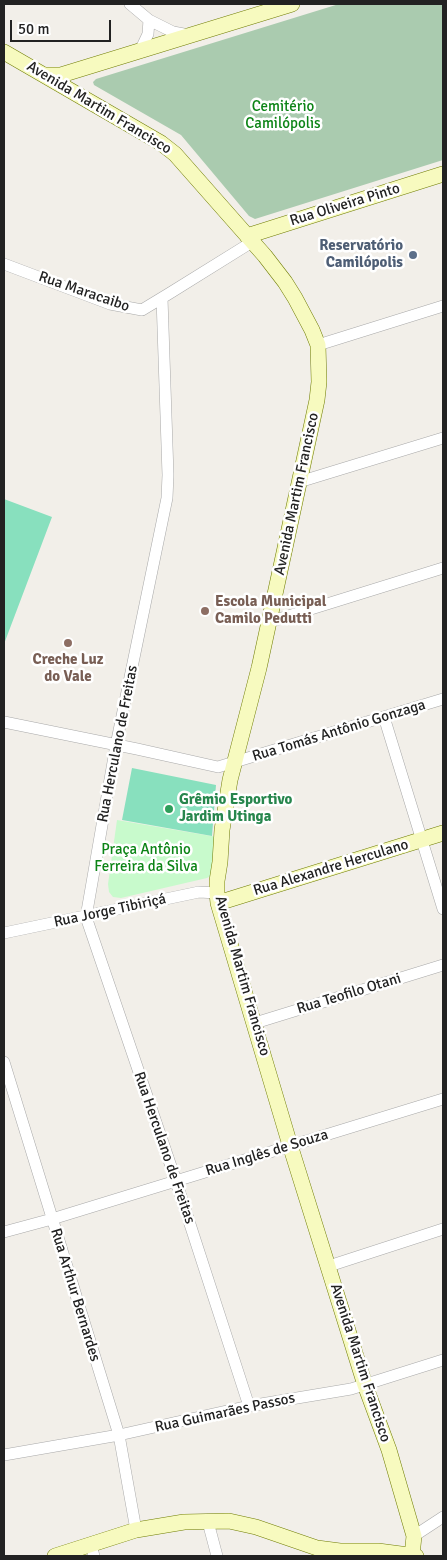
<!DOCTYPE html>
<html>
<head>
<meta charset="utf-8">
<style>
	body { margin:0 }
	#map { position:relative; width:447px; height:1560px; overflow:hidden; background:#f2efe9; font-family:Signika,sans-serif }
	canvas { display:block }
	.frame { position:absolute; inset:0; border:5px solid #222; pointer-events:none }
	.scale { position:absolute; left:10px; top:20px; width:101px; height:22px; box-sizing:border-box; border:2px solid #222; border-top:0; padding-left:6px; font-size:15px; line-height:18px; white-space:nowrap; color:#222; -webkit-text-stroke:4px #fff; paint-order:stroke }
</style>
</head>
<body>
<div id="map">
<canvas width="447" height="1560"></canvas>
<div class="frame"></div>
<div class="scale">50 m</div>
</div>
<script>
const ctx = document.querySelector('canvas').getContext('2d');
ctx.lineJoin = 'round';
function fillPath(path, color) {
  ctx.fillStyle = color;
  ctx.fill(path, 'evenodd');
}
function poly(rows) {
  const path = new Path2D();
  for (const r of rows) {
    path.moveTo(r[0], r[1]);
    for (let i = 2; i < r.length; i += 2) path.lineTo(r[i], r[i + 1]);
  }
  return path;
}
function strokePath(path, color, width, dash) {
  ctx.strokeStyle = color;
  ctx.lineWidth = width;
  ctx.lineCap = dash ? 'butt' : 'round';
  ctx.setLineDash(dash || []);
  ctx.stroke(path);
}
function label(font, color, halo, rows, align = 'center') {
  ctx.font = font + ' Signika,sans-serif';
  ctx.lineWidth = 5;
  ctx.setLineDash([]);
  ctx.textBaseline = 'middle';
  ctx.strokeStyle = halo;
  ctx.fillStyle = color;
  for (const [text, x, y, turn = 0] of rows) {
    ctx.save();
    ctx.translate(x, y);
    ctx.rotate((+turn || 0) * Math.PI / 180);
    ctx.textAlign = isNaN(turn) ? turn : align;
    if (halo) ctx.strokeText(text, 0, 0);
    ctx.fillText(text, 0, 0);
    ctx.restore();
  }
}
const cemetery = poly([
	[339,4,443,4,443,160,255,219,249,216,181,135,94,85,93,82,96,79]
]);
const park = poly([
	[117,820,217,837,212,875,207,878,121,898,113,897,109,892,108,884]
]);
const pitch = poly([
	[4,499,52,517,4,644],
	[132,768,216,785,212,836,122,820]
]);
const street = poly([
	[130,4,149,20,173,32,189,35],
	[140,51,148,34,149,20],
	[4,264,110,304,142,310,170,293,252,242],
	[162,298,168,475,167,498,116,745,86,917,176,1181,249,1406],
	[318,345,443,306],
	[299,482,443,438],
	[269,622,443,568],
	[384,717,443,909],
	[4,722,137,749,218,767,443,699],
	[4,933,199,892,217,893],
	[255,1023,443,965],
	[4,1062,119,1435,136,1530],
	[4,1232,52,1219,443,1099],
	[329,1266,443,1229],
	[4,1455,119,1435,249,1406,351,1389,443,1360],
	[208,1522,217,1556],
	[414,1536,443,1517],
	[91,1545,94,1556]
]);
const secondary = poly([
	[4,52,161,143,175,154,265,256,285,282,295,298,312,330,318,345,319,382,317,400,259,668,230,780,222,830,220,862,217,881,217,893,218,903,290,1145,365,1385,389,1450,414,1536,412,1556],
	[46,75,61,75,292,4],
	[247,236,443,174],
	[218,903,443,833],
	[55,1556,136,1530,184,1522,229,1521,256,1527,317,1548,340,1551,378,1551,416,1556]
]);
const markers = [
	[413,255,5,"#5c6f8a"],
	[205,611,5,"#8d6e63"],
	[68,643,5,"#8d6e63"],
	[169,809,5,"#2e9e5b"]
];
const parkNames = [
	["Cemitério",283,107],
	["Camilópolis",283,124],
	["Praça Antônio",146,850],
	["Ferreira da Silva",146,867]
];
const streetNames = [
	["Avenida Martim Francisco",99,108,31],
	["Rua Oliveira Pinto",345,205,-17],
	["Rua Maracaibo",84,292,19],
	["Avenida Martim Francisco",297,494,-78],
	["Rua Tomás Antônio Gonzaga",339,731,-17],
	["Rua Herculano de Freitas",118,744,-79],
	["Rua Alexandre Herculano",331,868,-17],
	["Rua Jorge Tibiriçá",110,911,-12],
	["Avenida Martim Francisco",242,976,74],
	["Rua Teofilo Otani",349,994,-17],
	["Rua Herculano de Freitas",164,1148,71],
	["Rua Inglês de Souza",267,1153,-17],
	["Rua Arthur Bernardes",75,1295,73],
	["Avenida Martim Francisco",360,1363,72],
	["Rua Guimarães Passos",225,1413,-12]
];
const serviceNames = [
	["Reservatório",403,246],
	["Camilópolis",403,263]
];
const educationNames = [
	["Escola Municipal",215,602],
	["Camilo Pedutti",215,619],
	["Creche Luz",68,660,"center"],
	["do Vale",68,677,"center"]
];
const leisureNames = [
	["Grêmio Esportivo",179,800],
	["Jardim Utinga",179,817]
];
fillPath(cemetery, '#aacbaf');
fillPath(park, '#c8facc');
fillPath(pitch, '#88e0be');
strokePath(street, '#a9a9a9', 12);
strokePath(secondary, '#707d05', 16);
strokePath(street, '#fff', 11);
strokePath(secondary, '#f7fabf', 15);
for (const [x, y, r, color] of markers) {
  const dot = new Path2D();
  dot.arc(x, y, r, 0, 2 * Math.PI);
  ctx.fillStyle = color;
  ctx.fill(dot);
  strokePath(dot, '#fff', 2);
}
label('15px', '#0c8416', '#fff', parkNames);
label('15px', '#222', '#fff', streetNames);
label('bold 15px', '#4e5e75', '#fff', serviceNames, 'right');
label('bold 15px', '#785e54', '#fff', educationNames, 'left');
label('bold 15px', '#27864d', '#fff', leisureNames, 'left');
</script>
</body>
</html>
